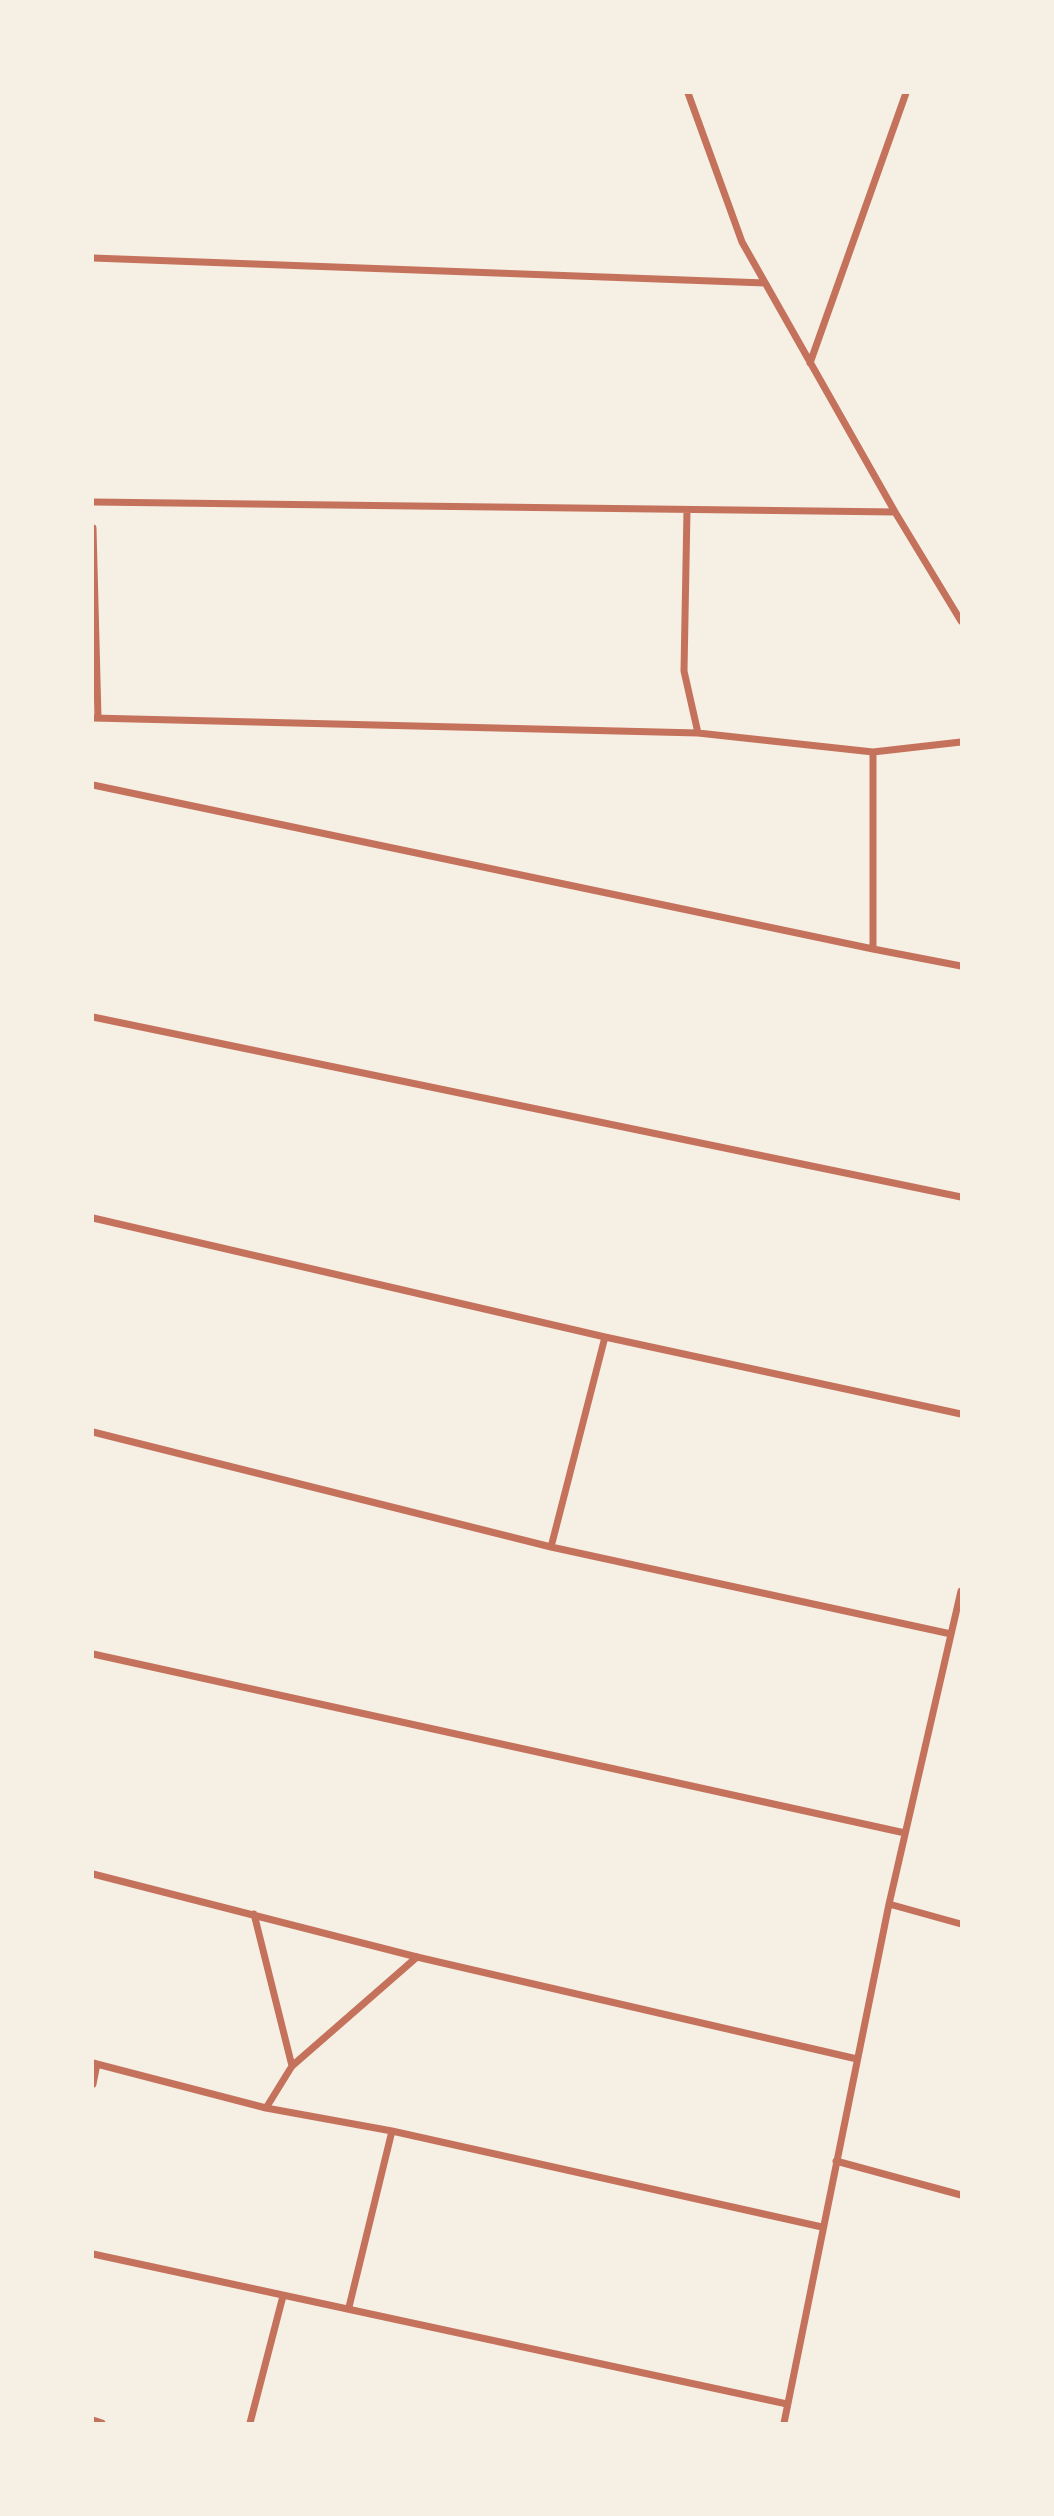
<!DOCTYPE html>
<html>
<head>
<meta charset="utf-8">
<style>
	body { margin:0 }
	#map { position:relative; width:1054px; height:2516px; overflow:hidden; background:#f6efe4; font-family:Overpass,sans-serif }
	canvas { display:block }
	.frame { position:absolute; inset:0; border:94px solid #f6efe4; pointer-events:none }
</style>
</head>
<body>
<div id="map">
<canvas width="1054" height="2516"></canvas>
<div class="frame"></div>
</div>
<script>
const ctx = document.querySelector('canvas').getContext('2d');
ctx.lineJoin = 'round';
function poly(rows) {
  const path = new Path2D();
  for (const r of rows) {
    path.moveTo(r[0], r[1]);
    for (let i = 2; i < r.length; i += 2) path.lineTo(r[i], r[i + 1]);
  }
  return path;
}
function strokePath(path, color, width, dash) {
  ctx.strokeStyle = color;
  ctx.lineWidth = width;
  ctx.lineCap = dash ? 'butt' : 'round';
  ctx.setLineDash(dash || []);
  ctx.stroke(path);
}
const minor = poly([
	[688,93,742,242,895,512,961,621],
	[93,258,765,283],
	[810,363,906,93],
	[93,502,895,512],
	[687,510,684,671,698,733],
	[93,528,98,718],
	[93,718,698,733,873,752,961,742],
	[873,752,873,949],
	[93,785,873,949,961,966],
	[93,1017,961,1197],
	[93,1218,605,1337,961,1414],
	[93,1432,551,1547,951,1634],
	[551,1547,605,1337],
	[93,1654,905,1833],
	[93,1874,417,1957,857,2059],
	[889,1904,961,1924],
	[254,1914,292,2066],
	[93,2063,266,2108,392,2131,822,2227],
	[93,2084,97,2064],
	[266,2108,292,2066,417,1957],
	[836,2161,961,2195],
	[93,2254,787,2404],
	[349,2307,392,2131],
	[93,2420,102,2423],
	[250,2423,283,2296],
	[784,2423,889,1904,961,1591]
]);
strokePath(minor, '#c5725c', 7);
</script>
</body>
</html>
